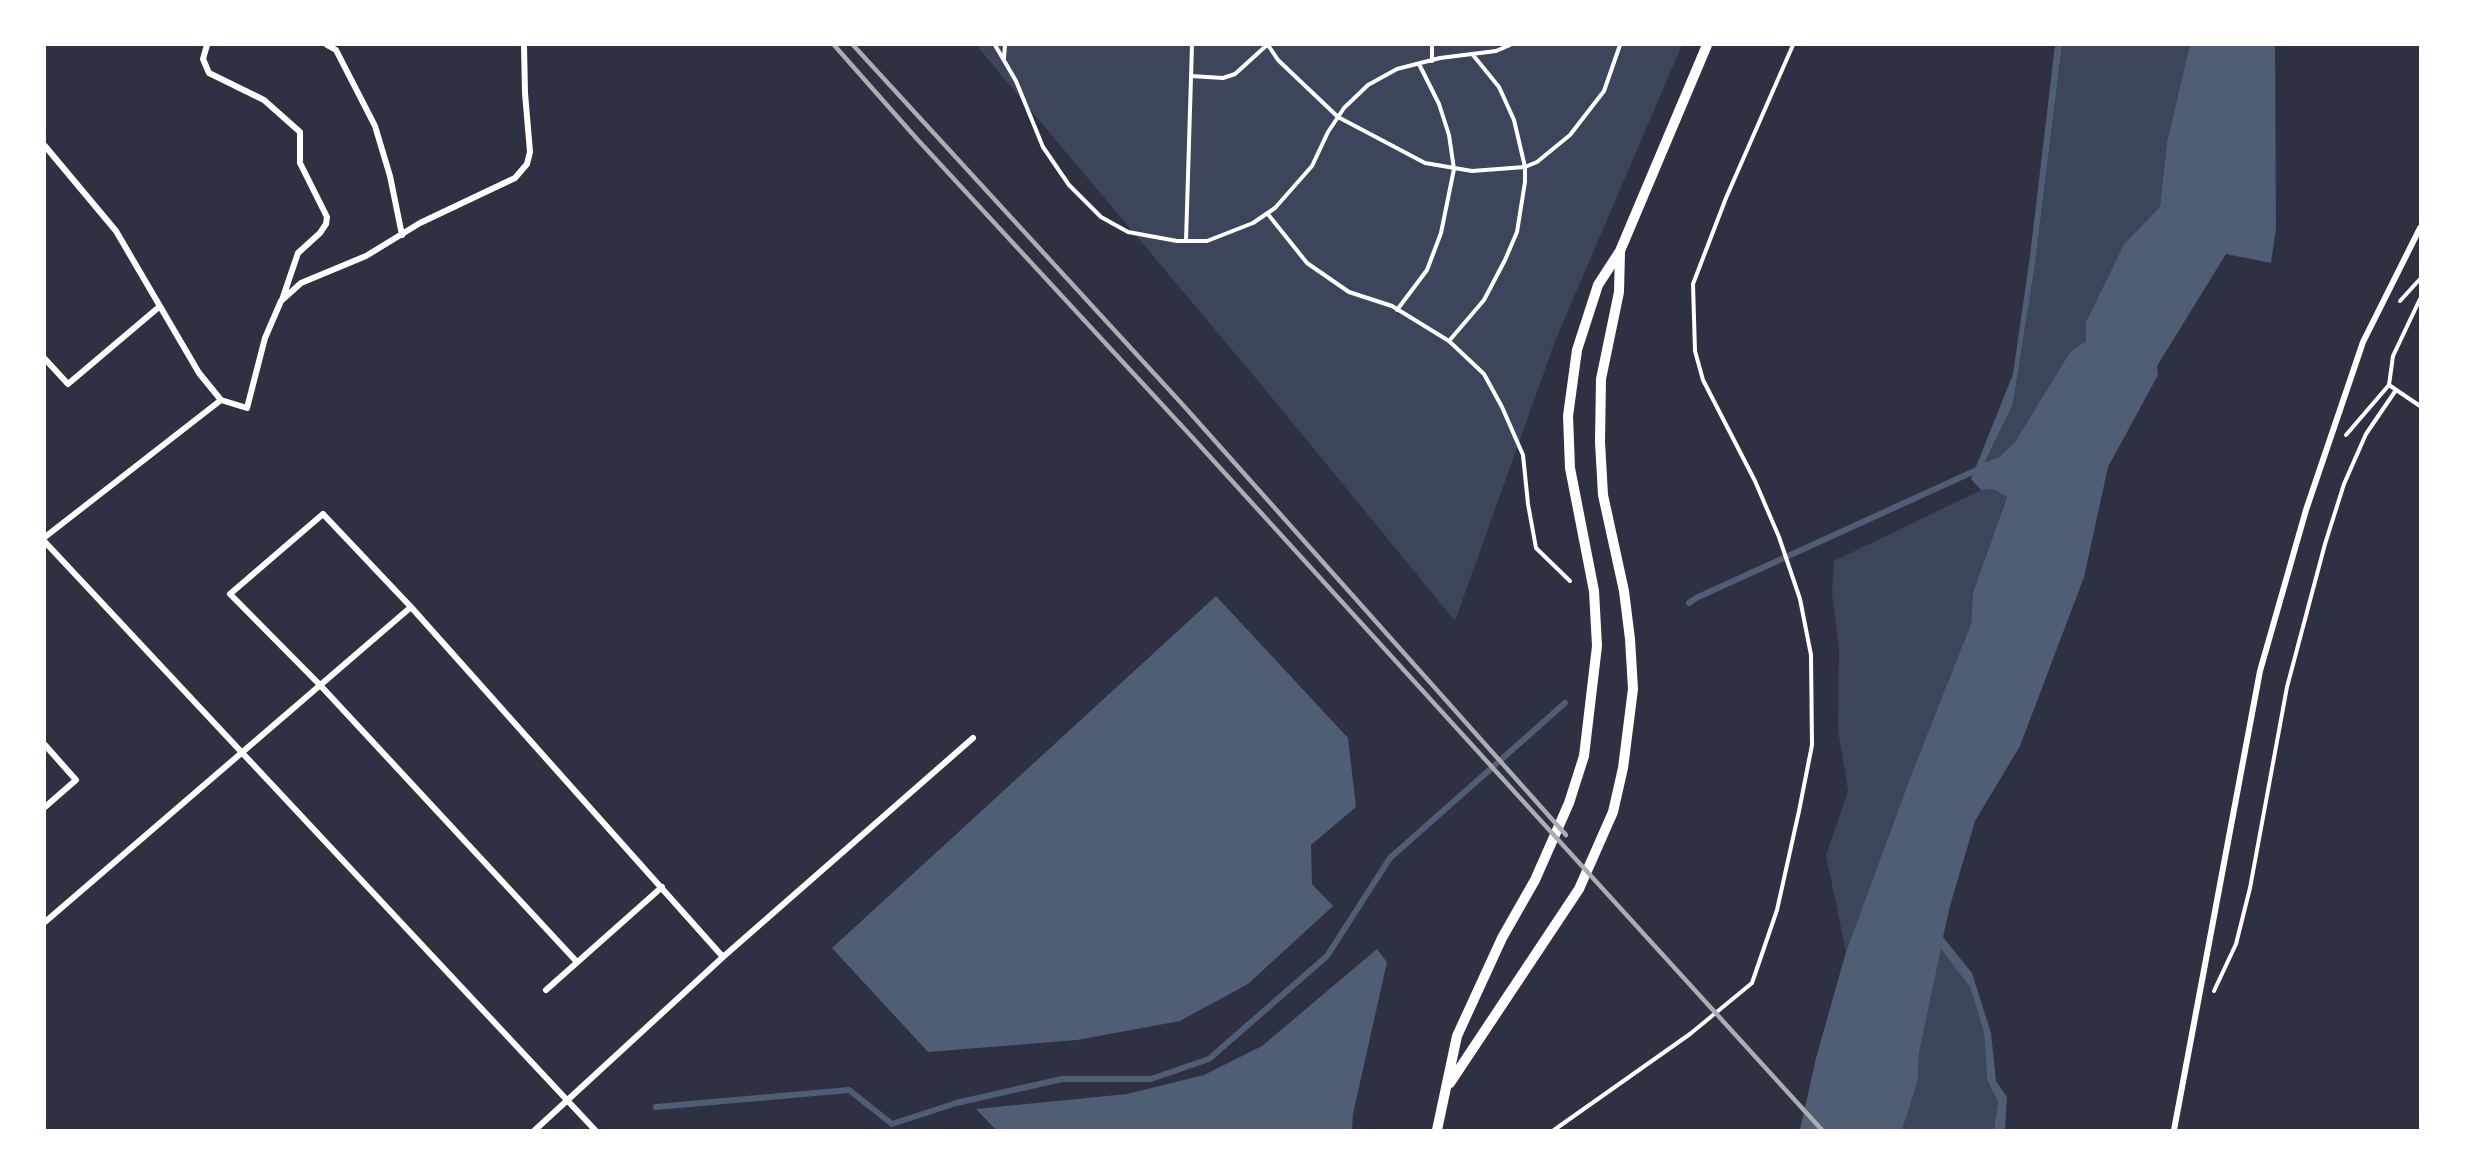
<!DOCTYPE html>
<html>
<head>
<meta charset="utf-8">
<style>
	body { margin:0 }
	#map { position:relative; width:2465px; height:1175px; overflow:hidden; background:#2d3142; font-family:Quicksand,sans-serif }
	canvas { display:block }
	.frame { position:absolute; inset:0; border:46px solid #fff; pointer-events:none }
</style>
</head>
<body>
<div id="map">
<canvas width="2465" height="1175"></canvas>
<div class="frame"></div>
</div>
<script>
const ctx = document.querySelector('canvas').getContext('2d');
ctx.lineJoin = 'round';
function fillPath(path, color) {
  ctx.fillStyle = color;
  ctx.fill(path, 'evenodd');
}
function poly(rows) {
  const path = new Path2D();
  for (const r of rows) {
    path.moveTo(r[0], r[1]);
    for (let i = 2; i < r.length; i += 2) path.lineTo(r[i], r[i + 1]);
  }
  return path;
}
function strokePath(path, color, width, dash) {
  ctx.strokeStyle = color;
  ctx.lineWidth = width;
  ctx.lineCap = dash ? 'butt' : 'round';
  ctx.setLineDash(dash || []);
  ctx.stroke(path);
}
const green = poly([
	[976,45,1682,45,1556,339,1455,621,1259,382],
	[2062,45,2191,46,2167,142,2160,207,2124,244,2086,322,2086,341,2070,352,2015,442,1998,458,1985,463,2013,404,2035,264],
	[1993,489,2007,496,1973,592,1971,624,1913,770,1846,952,1826,855,1848,791,1838,730,1839,647,1832,593,1834,561,1981,490],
	[1941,948,1970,987,1984,1033,1987,1079,1998,1102,1994,1130,1902,1130,1918,1080,1919,1053]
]);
const water = poly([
	[2055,45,2062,45,2035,264,2013,404,1985,462,1998,458,2015,442,2070,352,2086,341,2086,322,2124,244,2160,207,2167,142,2190,45,2275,45,2276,228,2271,263,2226,254,2157,366,2158,375,2108,467,2084,577,2020,746,1975,821,1950,906,1943,937,1972,973,1991,1033,1996,1081,2007,1097,2005,1130,1994,1130,1998,1102,1987,1079,1984,1033,1970,987,1941,949,1919,1053,1918,1080,1902,1130,1800,1130,1816,1058,1846,952,1913,770,1971,624,1973,592,2007,497,1993,489,1981,490,1971,479,2013,374,2030,256],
	[1216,596,1348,738,1356,807,1311,845,1312,884,1333,906,1248,984,1180,1021,1077,1040,928,1052,832,948],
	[1377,949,1387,962,1353,1114,1352,1130,996,1130,976,1109,1127,1094,1204,1075,1262,1046]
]);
const stream = poly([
	[1689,603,1696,598,1979,469],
	[656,1107,849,1090,892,1124,956,1103,1062,1079,1151,1079,1209,1059,1327,956,1390,858,1565,703]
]);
const path = poly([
	[995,45,1016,81,1043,147,1069,185,1101,217,1128,232,1177,241,1207,241,1253,223,1275,208,1312,166,1328,132,1344,108,1368,85,1397,69,1440,58,1496,51,1510,45],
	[1268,45,1278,60,1338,117,1425,163,1472,171,1525,167,1537,162,1570,135,1604,91,1620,45],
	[1004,58,1005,45],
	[1432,61,1432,45],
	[1191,76,1223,78,1235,74,1267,45],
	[1267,213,1307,263,1349,292,1392,306,1449,341,1484,300,1505,260,1517,232,1525,182,1525,167,1514,120,1499,87,1473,55],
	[1186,241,1192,45],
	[2400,301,2420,279],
	[1397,310,1427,270,1441,233,1454,169,1449,135,1439,104,1419,64],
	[1449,341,1484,374,1502,407,1523,455,1528,504,1536,548,1570,581],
	[2389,385,2420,406],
	[2346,435,2389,385,2393,356,2420,299],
	[2214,991,2236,944,2250,888,2287,687,2325,544,2344,484,2366,434,2396,390],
	[1554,1130,1690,1034,1752,983,1777,910,1799,811,1812,745,1811,655,1800,599,1779,537,1755,481,1703,380,1695,351,1693,284,1726,198,1793,45]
]);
const minor = poly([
	[207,45,203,59,209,73,264,100,300,132,300,163,327,217,326,224,320,233,298,253,282,300],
	[327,45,336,50,375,126,390,176,402,235],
	[45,146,116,231,199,373,221,400,45,537],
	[45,359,68,384,159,307],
	[221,400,247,408,265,338,281,301,301,283,366,256,420,223,515,178,527,164,530,152,525,93,524,45],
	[45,542,595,1130],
	[411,607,323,514,230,594,320,685,577,962],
	[45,745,76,780,45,807],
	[45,922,411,607,723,957,535,1130],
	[723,957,973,738],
	[546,990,662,887],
	[2174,1130,2260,671,2306,510,2363,342,2420,228]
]);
const tertiary = poly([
	[1450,1083,1579,889,1613,812,1623,768,1633,689,1630,639,1624,591,1603,495,1600,442,1601,379,1619,292,1620,252],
	[1437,1130,1457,1036,1502,938,1535,880,1569,803,1584,756,1597,646,1594,591,1570,468,1568,416,1577,350,1598,285,1620,251,1707,45]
]);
const rail = poly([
	[834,45,917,139,1192,437,1822,1130],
	[853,45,1183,405,1566,835]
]);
fillPath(green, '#3c4559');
fillPath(water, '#4f5d75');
strokePath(stream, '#4f5d75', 6);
strokePath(path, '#fff', 4);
strokePath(minor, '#fff', 6);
strokePath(tertiary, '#fff', 10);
strokePath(rail, '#abadb3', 4.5);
</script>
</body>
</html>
